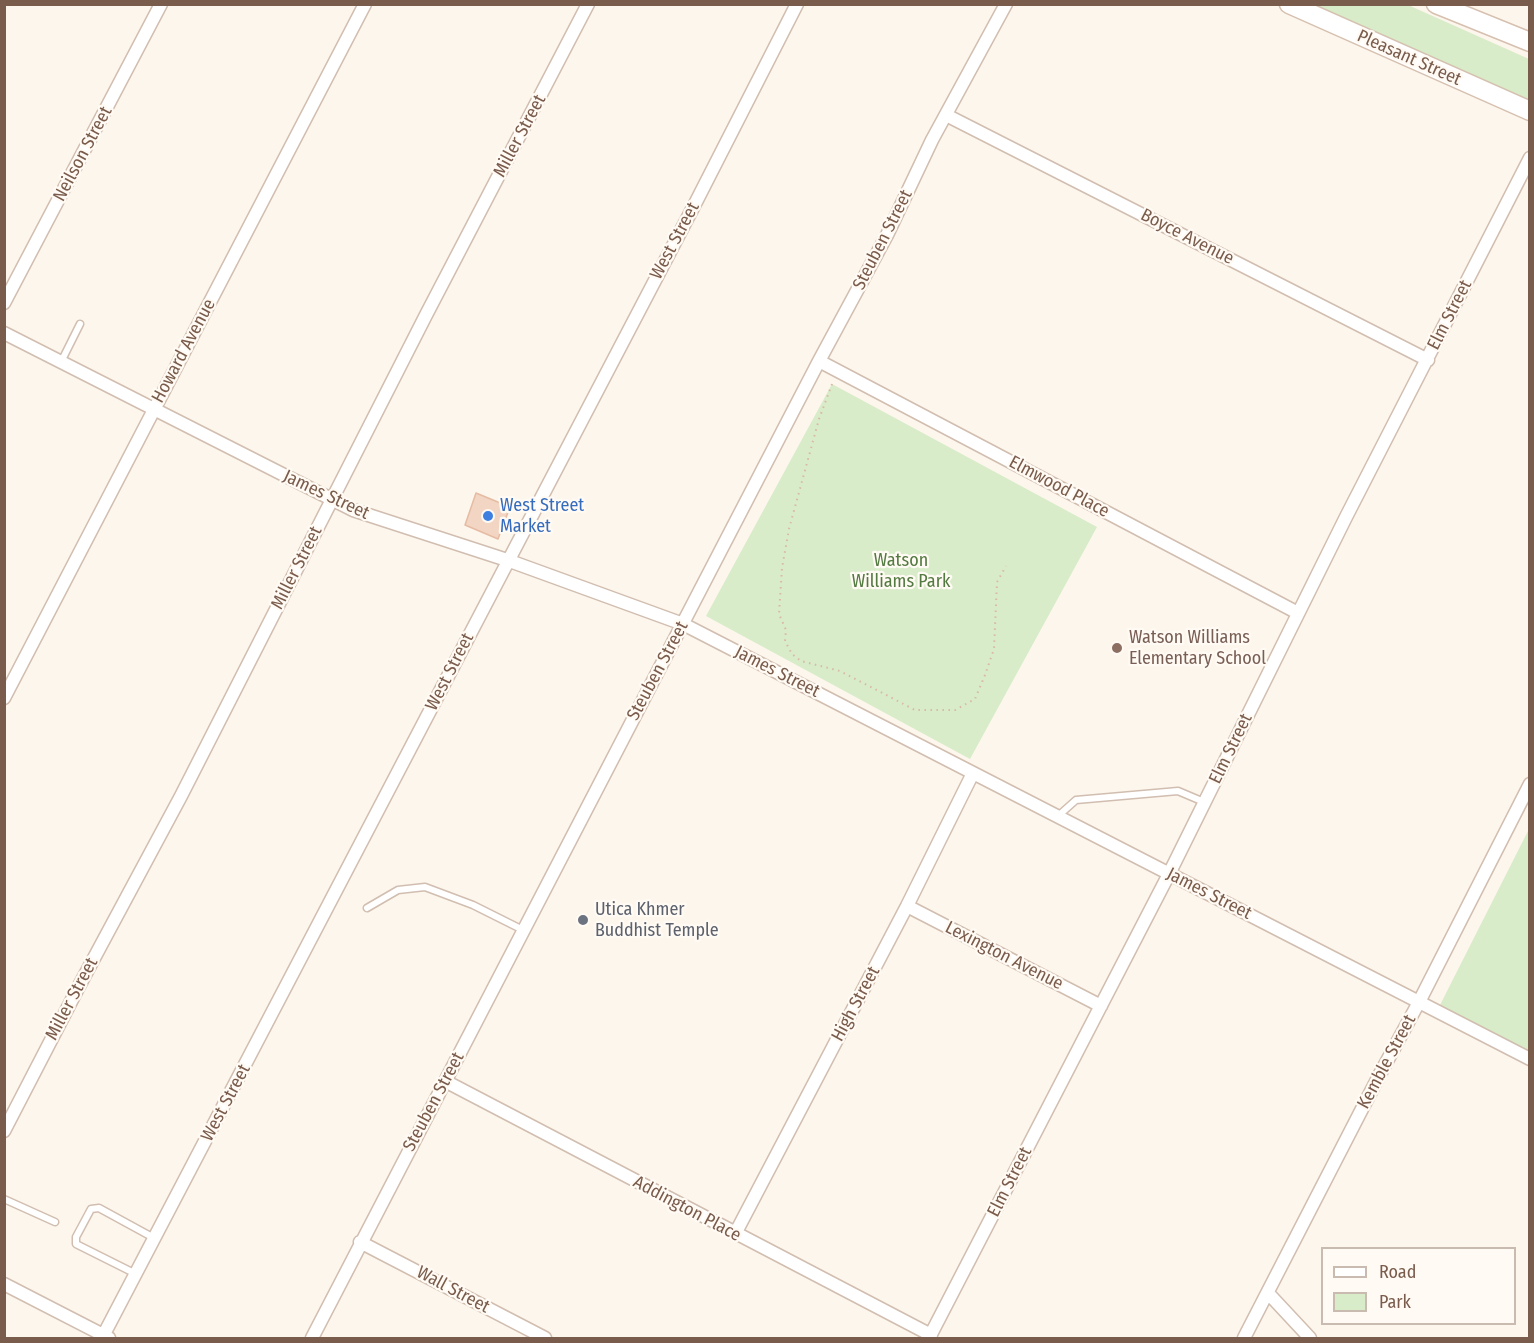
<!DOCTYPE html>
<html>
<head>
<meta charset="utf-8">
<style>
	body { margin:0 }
	#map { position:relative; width:1534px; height:1343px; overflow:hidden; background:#fdf6ec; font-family:"Fira Sans Condensed",sans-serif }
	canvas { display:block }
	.frame { position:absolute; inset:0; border:6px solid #7a5c4d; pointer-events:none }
	.legend { position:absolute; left:1321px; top:1247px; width:195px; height:78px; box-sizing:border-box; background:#fffaf3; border:2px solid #cabbb1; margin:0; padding:8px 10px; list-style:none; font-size:18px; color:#7a5c4d }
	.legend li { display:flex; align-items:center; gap:12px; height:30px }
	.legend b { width:30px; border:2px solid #cabbb1 }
</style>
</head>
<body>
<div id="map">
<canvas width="1534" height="1343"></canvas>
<div class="frame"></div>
<ul class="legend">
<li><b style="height:8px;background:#fff"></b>Road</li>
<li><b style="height:16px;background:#d8ecc9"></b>Park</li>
</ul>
</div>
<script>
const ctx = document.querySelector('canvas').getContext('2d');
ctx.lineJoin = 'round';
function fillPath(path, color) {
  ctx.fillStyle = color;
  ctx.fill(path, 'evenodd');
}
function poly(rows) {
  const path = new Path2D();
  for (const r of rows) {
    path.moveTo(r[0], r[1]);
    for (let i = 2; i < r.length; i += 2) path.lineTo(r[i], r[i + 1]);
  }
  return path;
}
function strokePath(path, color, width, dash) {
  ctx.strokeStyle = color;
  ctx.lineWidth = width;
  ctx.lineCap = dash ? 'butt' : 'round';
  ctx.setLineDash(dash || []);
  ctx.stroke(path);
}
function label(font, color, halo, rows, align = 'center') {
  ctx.font = font + ' "Fira Sans Condensed",sans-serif';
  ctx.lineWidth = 4.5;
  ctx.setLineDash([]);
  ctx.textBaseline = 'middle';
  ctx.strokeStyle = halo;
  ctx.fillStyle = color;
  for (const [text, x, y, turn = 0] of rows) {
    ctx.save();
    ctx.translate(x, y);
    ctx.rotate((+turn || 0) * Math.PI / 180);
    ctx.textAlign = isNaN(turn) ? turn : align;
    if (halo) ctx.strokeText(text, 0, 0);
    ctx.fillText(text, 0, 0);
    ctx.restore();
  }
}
const green = poly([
	[1304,5,1408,5,1529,59,1529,104],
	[832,384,1097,527,970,759,706,616],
	[1529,829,1529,1053,1439,1007]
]);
const building = poly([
	[476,493,510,507,498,539,465,525,476,493]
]);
const path = poly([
	[832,384,819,419,789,529,782,568,779,614,786,630,785,641,792,654,801,661,840,671,915,710,955,710,975,699,985,675,994,649,997,582,1006,566]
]);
const lane = poly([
	[61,362,80,324],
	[1058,816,1076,800,1178,791,1204,802],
	[367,908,398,890,425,887,473,905,523,930],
	[4,1199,55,1222],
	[136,1274,76,1244,76,1237,91,1209,99,1208,154,1238]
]);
const street = poly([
	[946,115,1428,360],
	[4,303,161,4],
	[4,333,353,510,507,560,683,624,1530,1059],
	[819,361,1298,613],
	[4,698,365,4],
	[907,906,1101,1006],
	[445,1081,931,1335],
	[4,1131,78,988,181,796,426,315,588,4],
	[735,1234,907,906,973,773],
	[360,1242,545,1338],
	[4,1284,109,1338],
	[1268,1293,1310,1338],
	[102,1338,697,200,797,4],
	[312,1338,819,361,887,235,932,140,1006,4],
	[929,1338,1169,874,1346,517,1530,158],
	[1244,1338,1380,1074,1419,1002,1530,784]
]);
const secondary = poly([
	[1289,4,1530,111],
	[1436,4,1530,42]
]);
const markers = [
	[488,516,6,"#3f7fe0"],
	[1117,648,6,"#8d6e63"],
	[583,920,6,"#6b7280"]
];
const streetNames = [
	["Pleasant Street",1409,58,24],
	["Miller Street",520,136,-62],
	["Neilson Street",83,154,-62],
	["Boyce Avenue",1187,237,27],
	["Steuben Street",883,240,-63],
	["West Street",675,241,-62],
	["Elm Street",1450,315,-63],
	["Howard Avenue",184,351,-62],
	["Elmwood Place",1059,487,28],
	["James Street",326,495,25],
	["Miller Street",297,568,-63],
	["Steuben Street",658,671,-62],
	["West Street",450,672,-63],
	["James Street",777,672,27],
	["Elm Street",1231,749,-64],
	["James Street",1209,894,27],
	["Lexington Avenue",1004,956,27],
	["Miller Street",72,999,-62],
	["High Street",856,1004,-62],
	["Kemble Street",1387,1062,-62],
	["Steuben Street",434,1102,-62],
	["West Street",226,1103,-62],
	["Elm Street",1010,1182,-63],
	["Addington Place",687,1209,28],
	["Wall Street",453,1290,28]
];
const shopNames = [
	["West Street",500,506],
	["Market",500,527]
];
const parkNames = [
	["Watson",901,561],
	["Williams Park",901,582]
];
const educationNames = [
	["Watson Williams",1129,638],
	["Elementary School",1129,659]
];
const worshipNames = [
	["Utica Khmer",595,910],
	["Buddhist Temple",595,931]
];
fillPath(green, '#d8ecc9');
fillPath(building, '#f3d5c3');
strokePath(building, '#e6bba3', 1.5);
strokePath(lane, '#d1beb0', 9);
strokePath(street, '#d1beb0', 15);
strokePath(secondary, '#d6c0b0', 21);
strokePath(path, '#d9b8a5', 2, [1.5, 4.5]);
strokePath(lane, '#fff', 6);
strokePath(street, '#fff', 12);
strokePath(secondary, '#fff', 18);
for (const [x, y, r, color] of markers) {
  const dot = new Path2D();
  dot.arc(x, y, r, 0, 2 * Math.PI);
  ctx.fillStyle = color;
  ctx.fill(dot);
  strokePath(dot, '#fffaf3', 2);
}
label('18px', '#7a5c4d', '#fffaf3', streetNames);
label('18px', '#366cbe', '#fffaf3', shopNames, 'left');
label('18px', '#537a41', '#fffaf3', parkNames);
label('18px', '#785e54', '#fffaf3', educationNames, 'left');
label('18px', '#5b616d', '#fffaf3', worshipNames, 'left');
</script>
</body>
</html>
